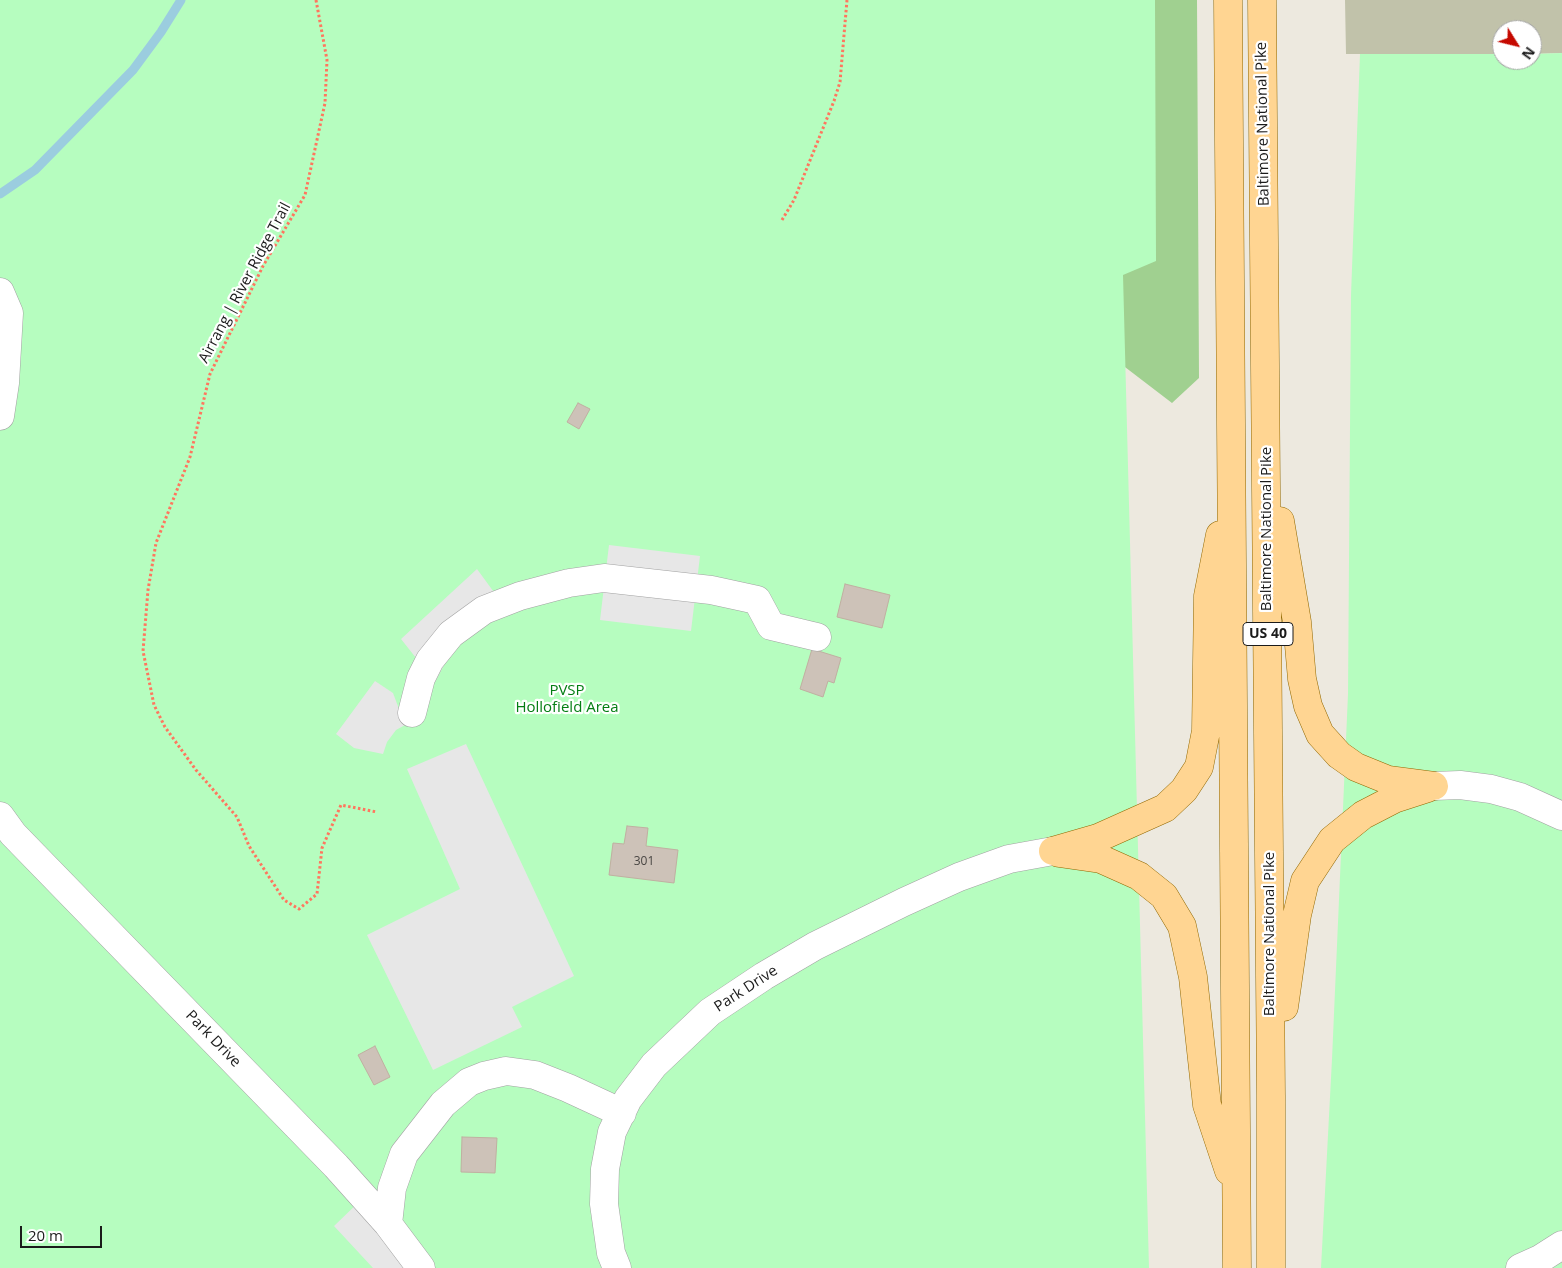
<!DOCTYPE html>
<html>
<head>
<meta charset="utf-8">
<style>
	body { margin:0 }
	#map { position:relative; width:1562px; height:1268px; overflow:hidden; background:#ede9df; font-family:"Open Sans",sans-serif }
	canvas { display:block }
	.north { position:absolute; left:1492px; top:20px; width:50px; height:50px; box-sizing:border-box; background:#fff; border:1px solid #a4a4a4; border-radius:50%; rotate:126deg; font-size:14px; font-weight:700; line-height:20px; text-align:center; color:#1b1b1b }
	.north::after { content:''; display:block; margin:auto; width:18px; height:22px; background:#c50900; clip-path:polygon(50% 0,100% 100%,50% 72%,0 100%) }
	.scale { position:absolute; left:20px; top:1226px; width:82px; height:22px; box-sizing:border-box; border:2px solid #1b1b1b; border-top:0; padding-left:6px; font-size:15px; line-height:18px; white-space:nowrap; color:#1b1b1b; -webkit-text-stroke:4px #fff; paint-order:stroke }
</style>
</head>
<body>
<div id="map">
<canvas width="1562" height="1268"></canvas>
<div class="north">N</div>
<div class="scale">20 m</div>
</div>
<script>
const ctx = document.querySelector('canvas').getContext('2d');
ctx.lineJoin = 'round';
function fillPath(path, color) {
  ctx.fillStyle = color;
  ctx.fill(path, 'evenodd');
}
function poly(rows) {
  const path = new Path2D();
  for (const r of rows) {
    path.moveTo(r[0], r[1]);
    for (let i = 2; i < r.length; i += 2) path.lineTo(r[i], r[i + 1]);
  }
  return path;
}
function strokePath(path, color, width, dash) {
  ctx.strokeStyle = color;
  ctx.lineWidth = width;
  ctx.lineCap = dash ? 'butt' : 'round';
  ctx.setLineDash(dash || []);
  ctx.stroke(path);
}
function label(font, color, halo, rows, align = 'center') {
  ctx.font = font + ' "Open Sans",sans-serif';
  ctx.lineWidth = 4.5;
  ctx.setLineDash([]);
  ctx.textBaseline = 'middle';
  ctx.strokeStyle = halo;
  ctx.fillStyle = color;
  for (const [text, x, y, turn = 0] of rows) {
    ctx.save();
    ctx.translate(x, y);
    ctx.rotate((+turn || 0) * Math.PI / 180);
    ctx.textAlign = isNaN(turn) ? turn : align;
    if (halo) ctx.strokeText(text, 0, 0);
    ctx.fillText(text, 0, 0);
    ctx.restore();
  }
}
const construction = poly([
	[1345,0,1562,0,1562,53,1532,54,1532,30,1502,30,1502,54,1346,54]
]);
const forest = poly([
	[550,0,1197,0,1199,378,1172,403,1104,351]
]);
const park = poly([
	[0,0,1155,0,1156,261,1123,275,1149,1268,0,1268],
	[1562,53,1562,1268,1321,1268,1332,1059,1348,694,1351,295,1360,54,1502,54,1502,60,1532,60,1532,54]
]);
const parking = poly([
	[609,545,700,556,691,631,600,620],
	[477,569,507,610,468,634,450,654,435,682,401,639],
	[375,681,393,693,405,725,396,730,387,742,383,754,354,748,336,734],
	[466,744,574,976,512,1007,522,1027,433,1070,367,935,460,889,407,769],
	[364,1197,421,1268,373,1268,334,1226]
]);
const stream = poly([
	[0,194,35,170,133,70,161,32,181,0]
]);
const building = poly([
	[578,403,590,409,579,429,567,422,578,403],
	[845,584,890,595,882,628,837,617,845,584],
	[812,649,841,658,834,683,828,681,823,697,800,689,812,649],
	[627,826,648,828,646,846,678,850,674,883,609,875,613,843,624,844,627,826],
	[375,1046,390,1077,374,1085,358,1055,375,1046],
	[462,1137,497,1138,495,1173,461,1172,462,1137]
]);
const path = poly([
	[316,0,327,60,325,103,305,195,263,266,210,374,190,457,156,543,148,590,143,651,154,705,165,727,196,770,237,817,249,846,284,900,299,909,317,894,322,848,341,805,377,812],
	[782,220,794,200,834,101,840,82,847,0]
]);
const minor = poly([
	[0,292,9,313,5,383,0,416],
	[412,713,421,678,430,660,451,634,484,610,520,596,569,583,604,578,711,590,757,600,771,626,817,637],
	[1434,786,1460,785,1491,789,1520,797,1562,816],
	[0,816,13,834,336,1166,388,1224,421,1268],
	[388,1224,392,1188,404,1154,443,1104,469,1082,484,1076,506,1071,535,1075,568,1088,622,1113],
	[617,1268,611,1253,604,1204,605,1169,612,1132,628,1099,654,1065,710,1012,764,976,815,946,904,902,959,877,1009,859,1053,851],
	[1520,1268,1540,1259,1562,1245]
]);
const major = poly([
	[1228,0,1237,1268],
	[1262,0,1271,1095,1271,1268],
	[1280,521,1297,622,1302,679,1308,706,1320,734,1339,755,1356,767,1388,780,1434,786],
	[1053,851,1098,838,1165,808,1184,790,1199,767,1206,731,1208,596,1220,535],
	[1059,853,1101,859,1139,876,1164,896,1182,926,1193,977,1207,1105,1229,1171],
	[1284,1007,1297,915,1305,881,1332,840,1363,815,1394,799,1428,788]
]);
const numberNames = [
	["301",644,862]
];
const shields = [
	[1268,634,50]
];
const shieldNames = [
	["US 40",1268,634]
];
const streetNames = [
	["Baltimore National Pike",1263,124,-91],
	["Airrang | River Ridge Trail",245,283,-62],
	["Baltimore National Pike",1267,529,-90],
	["Baltimore National Pike",1270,934,-90],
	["Park Drive",746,989,-33],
	["Park Drive",213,1039,46]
];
const parkNames = [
	["PVSP",567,691],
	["Hollofield Area",567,708]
];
fillPath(construction, '#c1c2aa');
fillPath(forest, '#a0d090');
fillPath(park, '#b6fdbf');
fillPath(parking, '#e7e7e7');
strokePath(stream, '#9bcddf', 9);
fillPath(building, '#cdc2b8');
strokePath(building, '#c0b0a1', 1);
strokePath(minor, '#a2a2a2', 29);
strokePath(major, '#916800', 29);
strokePath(path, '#ff765e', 3, [2.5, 2.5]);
strokePath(minor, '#fff', 28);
strokePath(major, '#ffd592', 28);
label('12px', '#484542', null, numberNames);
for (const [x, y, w] of shields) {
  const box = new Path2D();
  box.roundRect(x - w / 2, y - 11.5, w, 23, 4);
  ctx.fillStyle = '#fff';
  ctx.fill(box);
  strokePath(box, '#1b1b1b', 1);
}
label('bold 14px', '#1b1b1b', null, shieldNames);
label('15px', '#1b1b1b', '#fff', streetNames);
label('15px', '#047e13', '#fff', parkNames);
</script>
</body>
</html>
